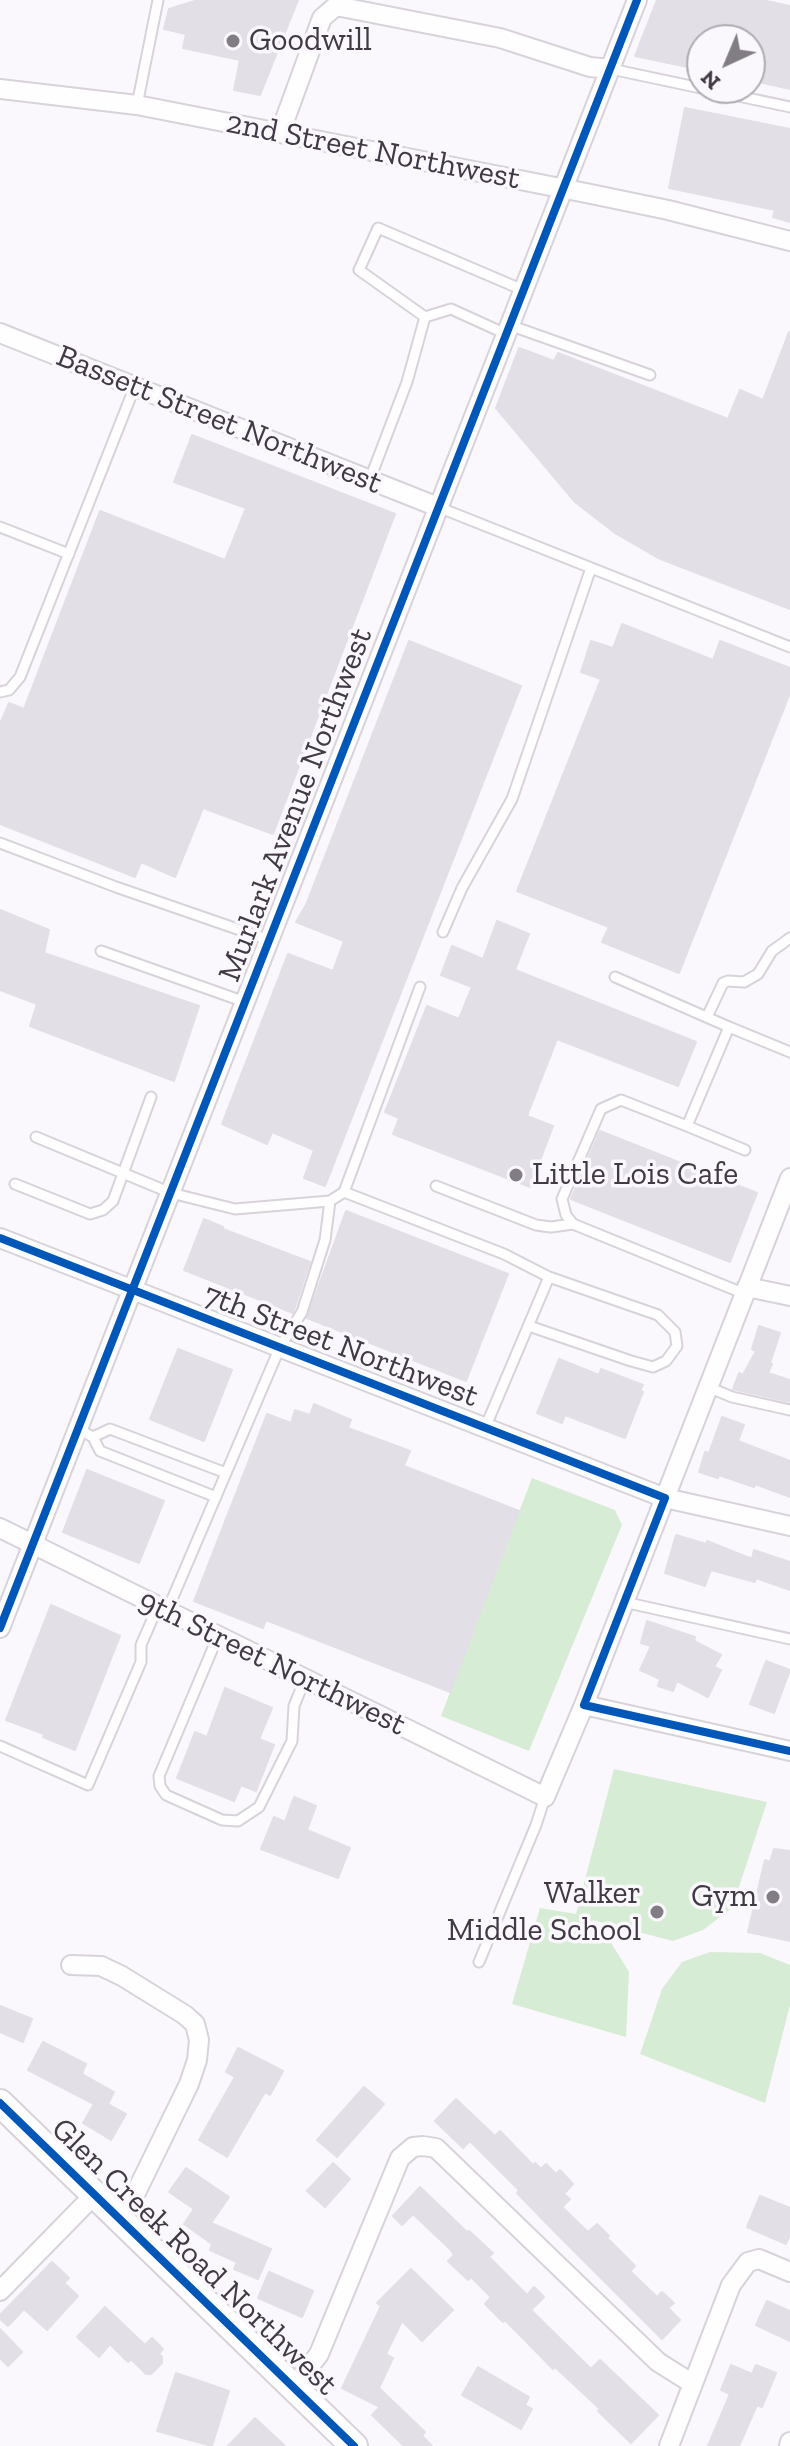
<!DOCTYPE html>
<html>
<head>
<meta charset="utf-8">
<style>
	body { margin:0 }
	#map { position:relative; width:790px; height:2446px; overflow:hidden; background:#faf8fc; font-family:"Zilla Slab",serif }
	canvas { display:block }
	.north { position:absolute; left:686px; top:24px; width:80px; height:80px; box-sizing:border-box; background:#faf7fd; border:2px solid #b0abb3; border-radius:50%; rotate:224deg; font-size:22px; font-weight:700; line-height:32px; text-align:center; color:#413a45 }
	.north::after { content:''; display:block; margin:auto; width:28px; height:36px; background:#827c85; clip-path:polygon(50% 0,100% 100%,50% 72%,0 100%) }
</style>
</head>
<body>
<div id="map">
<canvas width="790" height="2446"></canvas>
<div class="north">N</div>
</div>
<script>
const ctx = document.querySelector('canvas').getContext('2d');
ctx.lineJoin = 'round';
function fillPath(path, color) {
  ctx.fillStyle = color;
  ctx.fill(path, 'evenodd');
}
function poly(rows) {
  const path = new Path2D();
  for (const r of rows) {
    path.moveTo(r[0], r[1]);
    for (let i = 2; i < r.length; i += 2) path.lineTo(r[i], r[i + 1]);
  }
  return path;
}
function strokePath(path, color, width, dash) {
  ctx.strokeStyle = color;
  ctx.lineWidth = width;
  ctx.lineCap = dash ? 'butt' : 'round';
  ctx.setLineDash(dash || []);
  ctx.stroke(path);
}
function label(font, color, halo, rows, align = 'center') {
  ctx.font = font + ' "Zilla Slab",serif';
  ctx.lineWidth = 7;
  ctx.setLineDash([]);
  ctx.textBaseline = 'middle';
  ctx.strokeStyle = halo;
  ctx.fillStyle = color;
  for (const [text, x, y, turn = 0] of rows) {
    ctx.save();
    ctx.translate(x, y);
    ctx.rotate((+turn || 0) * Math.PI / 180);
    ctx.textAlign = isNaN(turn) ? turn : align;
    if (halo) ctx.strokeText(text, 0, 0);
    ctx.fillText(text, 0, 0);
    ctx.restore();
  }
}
const green = poly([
	[532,1478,615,1510,622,1525,529,1751,441,1716],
	[614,1769,767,1802,732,1908,703,1930,673,1941,592,1920,610,1941,629,1972,626,2037,512,2004,540,1908,576,1914],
	[710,1952,760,1953,790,1965,790,2005,765,2103,640,2054,662,1989,682,1962]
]);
const building = poly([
	[198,0,298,0,260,95,234,90,240,60,183,48,186,34,164,29,169,9,198,0],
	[657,0,762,0,790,6,790,89,750,80,750,40,702,40,702,70,635,56,657,0],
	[685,108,790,129,790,222,773,217,775,210,669,188,685,108],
	[789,332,790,609,658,558,615,533,575,502,496,408,519,348,554,361,558,353,728,419,740,390,763,400,789,332],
	[192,435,395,514,273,834,203,808,175,877,141,862,135,877,0,824,0,724,9,703,24,709,100,511,225,560,246,508,174,482,192,435],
	[622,624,713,660,720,641,790,668,790,693,679,973,602,942,609,927,517,891,601,679,581,672,591,641,613,648,622,624],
	[409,641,521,686,325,1186,304,1178,314,1150,272,1132,267,1144,222,1124,288,954,333,971,344,941,296,922,306,905,409,641],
	[0,910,49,930,44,953,199,1006,174,1081,30,1026,37,1004,0,990,0,910],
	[497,921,529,934,515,970,696,1042,678,1086,557,1039,527,1116,553,1126,530,1187,393,1134,399,1118,385,1112,427,1006,459,1019,472,987,441,975,452,946,483,959,497,921],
	[600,1131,757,1193,730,1262,571,1199,600,1131],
	[346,1211,508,1274,466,1381,307,1318,346,1211],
	[204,1219,223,1227,223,1229,310,1262,293,1313,184,1270,204,1219],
	[759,1326,780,1333,770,1363,772,1364,768,1373,790,1380,790,1402,733,1389,739,1373,743,1375,756,1351,752,1349,759,1326],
	[178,1349,232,1370,204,1441,150,1419,178,1349],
	[559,1359,599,1375,601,1369,643,1385,640,1391,643,1392,625,1438,565,1415,562,1423,537,1413,559,1359],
	[314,1404,351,1420,348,1428,410,1451,404,1466,519,1511,450,1692,266,1620,263,1628,194,1601,267,1414,291,1423,295,1410,310,1415,314,1404],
	[722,1417,744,1425,738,1441,790,1461,790,1497,755,1484,754,1487,719,1475,718,1478,699,1472,705,1452,709,1453,722,1417],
	[87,1470,164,1501,139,1563,63,1532,87,1470],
	[676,1535,706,1544,707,1541,752,1559,754,1550,790,1562,790,1590,756,1578,755,1582,711,1570,705,1586,665,1573,676,1535],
	[51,1605,120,1636,75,1750,43,1737,44,1734,6,1720,51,1605],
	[647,1621,695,1637,694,1641,721,1655,714,1667,721,1670,708,1697,677,1681,673,1691,658,1686,660,1679,640,1670,651,1646,641,1643,647,1621],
	[766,1661,790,1670,774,1713,750,1704,766,1661],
	[225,1688,272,1708,259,1739,274,1745,256,1791,241,1785,234,1801,177,1778,195,1732,207,1737,225,1688],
	[294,1797,316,1806,307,1830,350,1848,338,1878,261,1849,274,1817,285,1822,294,1797],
	[774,1849,790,1851,790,1941,748,1932,765,1860,770,1862,774,1849],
	[0,2006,32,2019,23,2042,0,2032,0,2006],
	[43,2042,86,2064,82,2074,114,2092,108,2104,126,2114,111,2140,83,2123,94,2104,28,2070,43,2042],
	[238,2048,283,2071,270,2095,265,2092,227,2157,199,2140,235,2077,226,2072,238,2048],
	[364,2087,384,2104,337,2157,317,2140,364,2087],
	[456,2099,495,2136,500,2131,533,2165,535,2163,541,2169,546,2164,556,2174,560,2170,573,2184,564,2194,570,2199,562,2207,588,2232,597,2224,609,2236,607,2238,635,2266,630,2271,657,2297,662,2292,674,2303,668,2308,680,2320,662,2339,553,2230,517,2193,519,2190,470,2141,463,2148,435,2121,456,2099],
	[333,2163,350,2179,325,2207,307,2191,333,2163],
	[186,2168,229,2197,211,2223,271,2249,258,2279,234,2269,237,2262,210,2250,212,2244,184,2224,194,2209,169,2192,186,2168],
	[420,2187,467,2232,469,2231,493,2253,489,2257,527,2295,534,2287,544,2297,531,2310,591,2369,600,2360,658,2415,631,2443,598,2411,600,2409,555,2367,553,2369,505,2320,503,2322,485,2304,491,2297,471,2277,468,2280,448,2261,454,2255,451,2250,413,2214,402,2225,393,2216,420,2187],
	[760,2196,790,2208,790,2234,786,2244,747,2227,760,2196],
	[52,2262,69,2278,64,2283,78,2296,47,2330,24,2309,8,2326,0,2319,0,2315,52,2262],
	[411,2269,453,2310,422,2341,402,2321,386,2354,393,2358,379,2388,425,2432,422,2436,432,2446,404,2446,372,2415,380,2407,342,2388,381,2306,377,2303,411,2269],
	[269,2272,313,2291,302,2317,258,2298,269,2272],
	[767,2301,790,2311,790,2341,756,2325,767,2301],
	[105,2307,145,2345,152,2338,163,2349,159,2354,162,2357,162,2363,151,2374,146,2374,131,2359,128,2362,110,2344,99,2357,77,2337,105,2307],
	[0,2329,22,2352,8,2366,0,2358,0,2329],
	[731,2365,752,2374,756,2365,776,2373,762,2407,757,2405,739,2446,708,2446,730,2394,721,2390,731,2365],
	[478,2367,529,2397,525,2405,532,2409,521,2429,462,2395,478,2367],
	[176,2373,229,2391,212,2446,157,2431,176,2373],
	[255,2418,285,2446,228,2446,255,2418]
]);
const lane = poly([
	[611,69,790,107],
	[137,105,158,0],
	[425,317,359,270,378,228,523,290],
	[509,325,650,375],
	[370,479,407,382,425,317,451,309,506,334],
	[438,507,790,647],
	[0,527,69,554],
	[0,692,9,690,20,677,135,386],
	[0,843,116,887,269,940],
	[443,932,462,888,512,799,591,568],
	[101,951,245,1002],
	[615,977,729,1027],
	[707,1017,723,983,728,981,744,982,758,974,772,951,790,938],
	[687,1126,745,1150],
	[36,1137,171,1193,235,1209,330,1201,344,1192,420,987],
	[15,1184,90,1214,103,1210,113,1201,151,1097],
	[436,1186,536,1225,551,1227,573,1224],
	[344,1192,504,1254,549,1277,485,1428],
	[745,1294,573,1224,566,1215,562,1199,601,1109,621,1100,687,1126,729,1027,790,1052],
	[529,1326,631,1361,653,1367,666,1361,677,1346,675,1332,658,1315,549,1277],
	[708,1387,732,1397,790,1410],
	[78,1429,93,1437,100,1451,216,1497],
	[93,1437,110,1429,226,1473],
	[624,1602,790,1639],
	[167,1611,280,1347,302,1312,325,1240,330,1201],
	[218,1636,159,1776,160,1786,166,1795,222,1820,238,1821,259,1807,292,1741,294,1706,305,1679],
	[0,1746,88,1785,141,1662,141,1645,158,1606],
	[479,1962,536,1825,545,1797]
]);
const street = poly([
	[0,89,137,105,586,193,668,210,790,241],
	[280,133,322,18,336,6,500,38,590,67,611,69],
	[0,333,438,507],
	[0,1238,665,1498,790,1526],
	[747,1287,790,1296],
	[0,1528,545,1797,584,1705,790,1178],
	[0,1628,637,0],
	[584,1705,790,1751],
	[71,1965,101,1966,122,1976,185,2015,195,2024,199,2040,197,2060,189,2084,122,2221],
	[0,2291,95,2194],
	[294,2387,319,2354,400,2158,413,2147,423,2146,436,2148,658,2362,693,2384],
	[669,2446,731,2285,748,2262,759,2259,790,2272],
	[789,2446,790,2442]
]);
const secondary = poly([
	[0,2103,354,2446]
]);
const cycleway = poly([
	[0,1238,665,1498,584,1705,790,1751],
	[0,1628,637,0],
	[0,2103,354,2446]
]);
const markers = [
	[233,41,8,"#827c85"],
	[516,1175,8,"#827c85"],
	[773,1897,8,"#827c85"],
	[657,1912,8,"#827c85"]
];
const poiNames = [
	["Goodwill",249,41],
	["Little Lois Cafe",532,1175],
	["Walker",641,1894,"right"],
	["Middle School",641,1931,"right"],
	["Gym",757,1897,"right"]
];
const streetNames = [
	["2nd Street Northwest",373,151,11],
	["Bassett Street Northwest",219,420,22],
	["Murlark Avenue Northwest",296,805,-69],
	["7th Street Northwest",341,1346,21],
	["9th Street Northwest",272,1663,26],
	["Glen Creek Road Northwest",194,2257,44]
];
fillPath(green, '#d7ecd4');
fillPath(building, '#e3dfe6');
strokePath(building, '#e3dfe7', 2);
strokePath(lane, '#d8d3da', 13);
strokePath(street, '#d8d3da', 22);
strokePath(secondary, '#d8d3da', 30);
strokePath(lane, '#fefeff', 9);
strokePath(street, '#fefeff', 18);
strokePath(secondary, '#fefeff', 26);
strokePath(cycleway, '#0057b8', 8);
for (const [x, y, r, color] of markers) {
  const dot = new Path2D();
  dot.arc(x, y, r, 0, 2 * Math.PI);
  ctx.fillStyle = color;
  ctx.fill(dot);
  strokePath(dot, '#faf7fd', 3);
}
label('32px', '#413a45', '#faf7fd', poiNames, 'left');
label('32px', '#413a45', '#faf7fd', streetNames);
</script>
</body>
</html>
